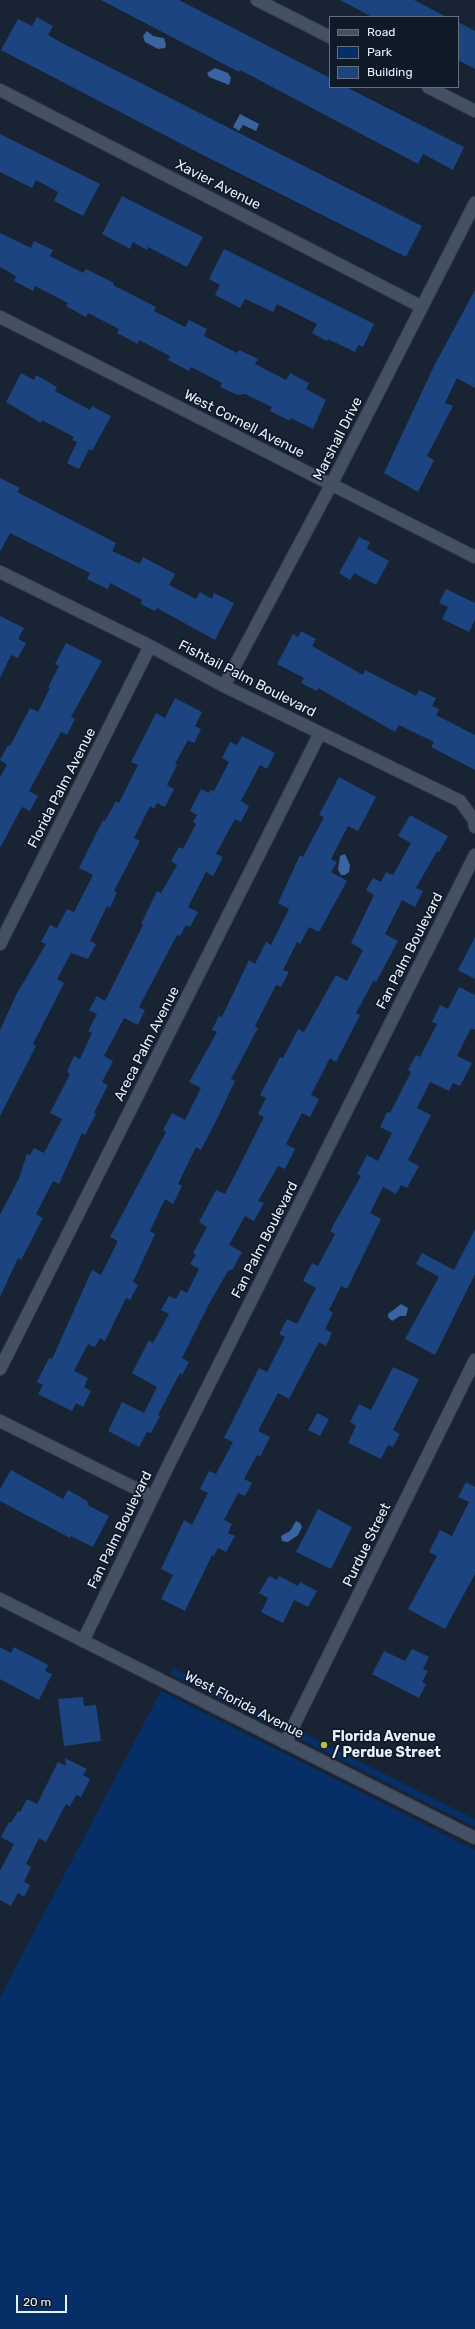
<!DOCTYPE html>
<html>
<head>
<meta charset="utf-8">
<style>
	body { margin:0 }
	#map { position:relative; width:475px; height:2329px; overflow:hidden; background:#182333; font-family:Rubik,sans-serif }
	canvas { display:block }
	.legend { position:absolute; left:329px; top:16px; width:130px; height:72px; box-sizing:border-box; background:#0f1a29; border:1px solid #66707d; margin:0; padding:5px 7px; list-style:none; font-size:12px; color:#e8f0fb }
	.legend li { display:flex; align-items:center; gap:8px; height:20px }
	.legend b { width:20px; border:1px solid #66707d }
	.scale { position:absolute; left:16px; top:2295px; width:51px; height:18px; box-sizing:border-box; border:2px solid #e8f0fb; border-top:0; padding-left:5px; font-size:12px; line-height:14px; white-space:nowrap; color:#e8f0fb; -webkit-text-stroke:3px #0f1a29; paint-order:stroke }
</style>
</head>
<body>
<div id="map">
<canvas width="475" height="2329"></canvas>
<ul class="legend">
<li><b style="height:5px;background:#445063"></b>Road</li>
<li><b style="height:11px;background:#062f67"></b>Park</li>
<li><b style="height:11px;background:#1c4480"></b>Building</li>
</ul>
<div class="scale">20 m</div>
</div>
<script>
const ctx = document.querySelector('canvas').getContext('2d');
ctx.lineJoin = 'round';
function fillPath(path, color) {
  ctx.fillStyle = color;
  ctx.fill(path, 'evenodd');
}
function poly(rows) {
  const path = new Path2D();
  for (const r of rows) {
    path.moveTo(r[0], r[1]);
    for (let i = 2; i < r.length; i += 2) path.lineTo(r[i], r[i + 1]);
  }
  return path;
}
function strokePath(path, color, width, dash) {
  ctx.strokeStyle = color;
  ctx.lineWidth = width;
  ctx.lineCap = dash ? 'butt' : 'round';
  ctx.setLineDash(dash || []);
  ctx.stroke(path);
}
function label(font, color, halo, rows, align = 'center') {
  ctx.font = font + ' Rubik,sans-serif';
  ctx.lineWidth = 3.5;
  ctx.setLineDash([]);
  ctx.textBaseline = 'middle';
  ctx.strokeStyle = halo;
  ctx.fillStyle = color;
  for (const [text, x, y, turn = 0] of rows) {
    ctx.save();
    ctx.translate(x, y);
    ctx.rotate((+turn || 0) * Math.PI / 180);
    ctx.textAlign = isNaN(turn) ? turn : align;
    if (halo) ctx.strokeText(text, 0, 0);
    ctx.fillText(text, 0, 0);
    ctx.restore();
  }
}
const green = poly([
	[173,1668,475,1819,475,1827,170,1674],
	[161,1691,475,1850,475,2329,0,2329,0,1997]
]);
const water = poly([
	[147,31,153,36,164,38,166,45,165,48,158,49,145,42,143,36],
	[215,68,228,73,231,78,229,85,209,77,207,73],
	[240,114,259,124,256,131,243,125,239,131,233,127],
	[345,854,350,865,349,872,345,875,341,875,338,870,340,856],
	[401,1304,408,1308,406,1316,400,1316,392,1321,388,1317,388,1314],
	[296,1521,300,1523,302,1527,298,1535,288,1542,282,1541,281,1536,290,1531]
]);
const building = poly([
	[101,0,179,0,330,78,330,87,346,87,464,147,453,170,423,154,418,164,240,70,239,72],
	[340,0,414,0,447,17,372,17],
	[37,17,53,26,48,35,60,42,422,226,406,257,199,153,1,50,18,19,32,26],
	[458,22,475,31,475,69,458,60],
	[0,134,100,184,83,216,54,201,58,192,36,180,32,188,0,172],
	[122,196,203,237,187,267,148,247,147,250,133,242,130,249,102,234],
	[0,233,31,248,34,241,53,250,50,256,83,273,86,269,114,283,113,285,156,307,154,311,185,327,189,320,207,329,204,336,237,353,239,350,258,359,255,364,286,380,290,373,309,383,306,389,326,400,313,429,291,418,290,421,270,411,272,407,245,394,238,395,220,387,222,383,191,367,189,371,168,360,170,356,139,340,138,344,117,333,119,329,88,313,86,317,66,306,68,303,35,286,33,291,14,281,16,276,0,267],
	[224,249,374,324,363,347,358,345,355,352,328,339,327,341,312,333,317,324,277,304,273,312,245,299,240,308,215,295,220,285,209,279],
	[475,290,475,388,457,378,445,403,453,406,427,456,434,460,418,492,384,473,434,366],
	[21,373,34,380,36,375,57,387,55,391,90,410,92,406,111,416,92,451,89,449,79,469,67,463,77,442,72,440,74,437,42,420,41,423,6,402],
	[0,478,20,488,17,492,116,543,112,551,140,564,143,557,175,574,169,585,196,599,200,592,212,599,214,593,234,603,215,640,157,608,155,611,141,604,142,600,110,583,108,589,87,579,90,573,10,533,0,552],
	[359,537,370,542,367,548,369,550,389,561,376,585,354,573,350,580,339,573],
	[446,589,475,603,475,620,469,632,442,619,448,607,439,603],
	[0,616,24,628,18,639,26,643,18,658,11,655,0,678],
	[301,631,316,639,312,646,363,675,365,670,416,696,419,690,436,698,432,706,439,709,436,715,475,735,475,770,431,747,434,742,399,725,395,732,318,688,317,691,301,683,304,678,277,664,293,634,298,637],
	[66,643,102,661,71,717,75,719,67,735,61,732,29,791,38,796,30,811,22,807,0,848,0,777,7,765,0,760,8,745,10,746,30,708,38,712,50,688,48,687,59,666,55,664],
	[175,698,202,712,195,726,201,729,194,743,188,740,175,764,177,765,167,785,174,789,165,807,157,803,154,809,150,806,134,838,140,841,114,891,117,892,110,908,107,906,90,941,96,944,88,959,71,953,57,979,64,983,33,1044,36,1046,0,1116,0,1030,16,995,46,944,41,942,50,925,57,928,67,909,74,912,93,875,79,868,103,820,105,821,116,801,119,803,138,765,131,762,156,713,165,718],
	[242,736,275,753,267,769,260,765,241,801,249,806,241,822,235,819,216,854,223,857,213,876,206,872,188,907,198,912,190,927,186,925,180,936,177,935,139,1007,145,1010,138,1025,124,1018,104,1056,113,1061,102,1082,108,1085,94,1113,96,1114,85,1135,82,1133,59,1184,53,1181,36,1214,43,1218,21,1260,18,1258,0,1297,0,1215,19,1178,27,1154,30,1155,34,1148,44,1153,62,1119,50,1113,70,1074,67,1072,74,1056,80,1059,92,1033,88,1031,97,1014,89,1010,97,996,105,1001,143,925,141,924,157,891,161,893,177,865,171,861,179,847,183,849,196,824,193,822,197,815,190,811,201,789,209,793,210,790,214,791,229,762,222,758,230,742,237,745],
	[339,777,376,797,358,831,348,826,331,859,337,862,331,872,347,881,319,932,309,927,300,944,297,942,283,970,289,972,281,987,276,985,255,1026,258,1028,231,1079,235,1081,218,1117,201,1150,196,1147,178,1184,182,1186,173,1204,165,1199,150,1231,155,1234,133,1282,138,1285,130,1300,126,1298,105,1341,100,1338,95,1347,88,1344,74,1371,88,1378,84,1387,91,1391,83,1407,76,1403,72,1411,38,1394,43,1385,37,1382,49,1358,52,1359,92,1270,101,1275,118,1241,110,1237,166,1132,163,1130,172,1113,185,1120,201,1088,189,1082,217,1032,212,1030,219,1016,222,1017,249,960,255,964,266,942,271,945,289,909,278,903,300,855,303,857,324,817,319,815],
	[410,815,448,836,439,852,437,851,416,888,423,891,415,907,402,900,385,934,398,941,376,982,374,980,356,1013,360,1015,336,1062,330,1058,311,1095,319,1099,310,1117,302,1113,286,1144,295,1149,285,1169,278,1166,258,1201,264,1203,254,1221,245,1216,229,1245,242,1252,233,1269,228,1271,209,1304,182,1358,189,1362,182,1375,180,1373,158,1415,160,1416,151,1433,147,1432,139,1447,108,1431,122,1402,144,1413,157,1387,132,1373,149,1340,153,1343,169,1314,161,1310,169,1296,176,1299,181,1290,187,1293,199,1269,190,1264,196,1255,193,1253,207,1227,199,1222,216,1190,225,1194,239,1167,264,1117,258,1114,266,1098,260,1095,280,1057,283,1058,298,1029,304,1032,336,975,347,981,363,950,351,943,374,895,366,890,373,878,381,882,386,872,393,875,411,843,398,836],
	[475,937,475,979,458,970],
	[459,987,475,995,475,1030,471,1028,457,1056,472,1063,460,1086,453,1083,449,1091,430,1082,417,1108,431,1115,408,1160,419,1166,407,1188,401,1185,396,1194,383,1187,370,1213,381,1219,347,1289,341,1286,329,1310,333,1313,325,1329,332,1333,326,1346,319,1342,289,1399,278,1393,258,1431,270,1437,260,1457,257,1455,244,1479,252,1483,245,1496,238,1493,224,1520,232,1524,228,1533,235,1536,226,1552,218,1548,214,1556,212,1555,185,1611,161,1599,173,1575,161,1569,184,1520,192,1525,208,1493,200,1489,209,1471,216,1474,233,1442,224,1438,259,1368,267,1372,285,1337,279,1334,287,1319,297,1324,316,1288,303,1281,312,1263,318,1266,335,1234,330,1231,361,1176,357,1174,367,1155,378,1161,392,1133,380,1127,387,1112,390,1113,411,1072,408,1070,416,1055,420,1057,437,1024,432,1022,440,1005,448,1009],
	[475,1229,475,1274,435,1355,405,1339,439,1277,416,1264,422,1253,454,1270],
	[393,1367,419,1379,393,1430,400,1434,393,1447,388,1445,381,1459,348,1443,356,1426,350,1422,359,1404,371,1410],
	[317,1413,329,1419,320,1436,308,1430],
	[11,1470,63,1499,68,1490,87,1501,89,1506,109,1516,93,1547,71,1536,70,1538,0,1501,0,1489],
	[466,1482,475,1487,475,1574,445,1629,408,1609,437,1556,429,1552,440,1530,452,1536,469,1502,458,1497],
	[318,1509,352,1527,331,1569,296,1552],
	[269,1576,277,1580,279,1576,298,1586,300,1582,317,1591,308,1607,294,1600,283,1623,261,1612,268,1598,259,1593],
	[0,1647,11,1653,14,1647,48,1665,45,1671,52,1674,39,1700,0,1679],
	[412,1649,429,1657,423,1669,428,1671,422,1682,426,1684,419,1698,372,1674,384,1651,405,1661],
	[83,1697,84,1706,96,1705,101,1741,64,1746,58,1699],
	[65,1758,87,1769,83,1775,90,1779,81,1797,76,1795,70,1806,66,1804,46,1842,39,1838,26,1864,31,1867,24,1882,30,1885,24,1897,18,1893,11,1906,0,1900,0,1871,14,1844,1,1837,9,1822,11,1823,18,1811,20,1812,27,1799,37,1804,58,1762,66,1766]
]);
const minor = poly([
	[257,0,330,37],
	[428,87,475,111],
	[0,90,422,307],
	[0,317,475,557],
	[0,572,150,646,224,686,460,801,474,820,475,827],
	[224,686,331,485,475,203],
	[0,944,150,646],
	[0,1369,320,733],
	[0,1421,153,1497],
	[83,1641,170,1462,475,855],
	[285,1743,475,1360]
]);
const tertiary = poly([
	[0,1599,475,1838]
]);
const markers = [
	[324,1745,4,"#c0be40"]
];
const streetNames = [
	["Xavier Avenue",218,185,27],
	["West Cornell Avenue",244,424,27],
	["Marshall Drive",338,439,-63],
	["Fishtail Palm Boulevard",247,679,27],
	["Florida Palm Avenue",62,788,-63],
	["Fan Palm Boulevard",410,951,-63],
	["Areca Palm Avenue",147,1044,-63],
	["Fan Palm Boulevard",265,1240,-63],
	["Fan Palm Boulevard",120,1530,-64],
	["Purdue Street",367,1545,-64],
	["West Florida Avenue",244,1705,27]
];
const poiNames = [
	["Florida Avenue",332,1737],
	["/ Perdue Street",332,1753]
];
fillPath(green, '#062f67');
fillPath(water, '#3a63a1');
fillPath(building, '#1c4480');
strokePath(minor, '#363e4c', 14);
strokePath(tertiary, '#363e4c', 14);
strokePath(minor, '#445063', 12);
strokePath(tertiary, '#445063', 12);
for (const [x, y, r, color] of markers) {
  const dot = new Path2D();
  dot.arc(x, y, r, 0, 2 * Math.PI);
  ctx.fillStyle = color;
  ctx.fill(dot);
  strokePath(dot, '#0f1a29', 1.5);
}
label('14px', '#e8f0fb', '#0f1a29', streetNames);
label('bold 14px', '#e8f0fb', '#0f1a29', poiNames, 'left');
</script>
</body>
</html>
